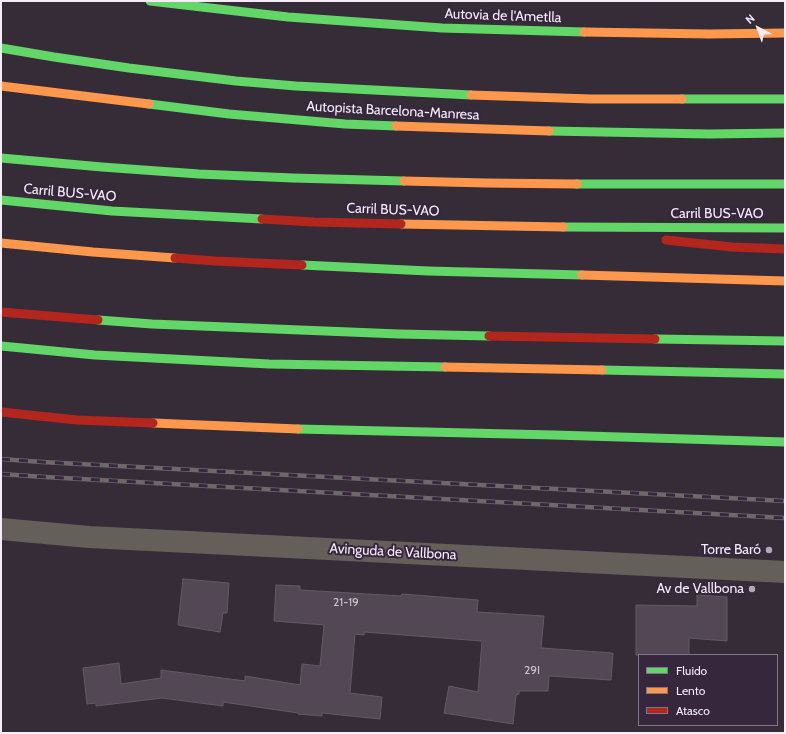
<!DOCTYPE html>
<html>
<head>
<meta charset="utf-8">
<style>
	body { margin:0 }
	#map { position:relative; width:786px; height:734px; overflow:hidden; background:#352c38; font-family:Cabin,sans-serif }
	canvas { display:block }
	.frame { position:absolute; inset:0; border:2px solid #f5ebf9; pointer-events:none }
	.legend { position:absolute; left:638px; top:654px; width:140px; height:72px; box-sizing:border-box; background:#37273d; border:1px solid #837588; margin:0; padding:5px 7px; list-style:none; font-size:12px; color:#f5ebf9 }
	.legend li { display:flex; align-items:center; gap:8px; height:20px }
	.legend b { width:20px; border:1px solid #837588 }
	.north { position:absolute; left:738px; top:8px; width:40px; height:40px; -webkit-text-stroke:3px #37273d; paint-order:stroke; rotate:319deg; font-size:11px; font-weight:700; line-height:16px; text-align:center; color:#f5ebf9 }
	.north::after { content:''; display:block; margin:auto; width:14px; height:18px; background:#f5ebf9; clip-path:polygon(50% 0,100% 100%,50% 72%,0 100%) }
</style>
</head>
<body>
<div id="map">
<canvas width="786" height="734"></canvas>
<div class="frame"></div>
<ul class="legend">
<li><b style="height:5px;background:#63d668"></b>Fluido</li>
<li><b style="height:5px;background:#ff974d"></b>Lento</li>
<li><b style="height:5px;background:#b3261e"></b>Atasco</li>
</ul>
<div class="north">N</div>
</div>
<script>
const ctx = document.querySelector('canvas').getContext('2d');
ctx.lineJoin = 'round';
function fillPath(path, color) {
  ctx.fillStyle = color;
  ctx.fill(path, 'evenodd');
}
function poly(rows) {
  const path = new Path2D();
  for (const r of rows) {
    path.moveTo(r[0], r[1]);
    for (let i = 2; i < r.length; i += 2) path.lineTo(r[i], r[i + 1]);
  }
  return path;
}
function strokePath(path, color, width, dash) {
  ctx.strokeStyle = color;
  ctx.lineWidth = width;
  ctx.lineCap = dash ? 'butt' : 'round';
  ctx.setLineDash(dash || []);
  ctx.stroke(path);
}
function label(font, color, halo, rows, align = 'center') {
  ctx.font = font + ' Cabin,sans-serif';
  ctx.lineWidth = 4;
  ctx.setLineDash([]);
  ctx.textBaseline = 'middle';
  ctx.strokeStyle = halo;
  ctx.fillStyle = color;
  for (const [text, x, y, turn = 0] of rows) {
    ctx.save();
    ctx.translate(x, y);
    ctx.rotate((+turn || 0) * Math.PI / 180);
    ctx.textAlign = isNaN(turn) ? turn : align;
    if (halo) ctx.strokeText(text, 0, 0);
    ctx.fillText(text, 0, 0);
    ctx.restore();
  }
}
const building = poly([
	[183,579,229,583,227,613,223,613,220,632,178,625,183,579],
	[276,585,300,586,300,590,401,596,402,594,478,600,477,612,544,616,541,648,613,653,611,680,549,676,548,691,519,691,519,694,516,695,513,724,444,713,449,686,478,692,482,641,364,632,364,635,355,634,350,693,382,697,380,719,322,713,322,716,298,714,298,713,271,709,223,702,223,706,162,698,96,706,96,703,87,704,83,668,119,663,121,684,161,678,161,670,245,681,245,676,300,685,302,664,320,666,324,625,274,621,276,585],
	[697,595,727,597,727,641,689,638,689,655,636,655,636,605,697,606,697,595]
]);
const street = poly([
	[1,529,89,537,785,572]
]);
const fast = poly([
	[150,1,288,17,442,28,584,32],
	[1,48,54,57,129,68,236,81,296,86,471,95],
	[682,99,785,99],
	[149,104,229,114,345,124,396,126],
	[549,131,709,134,785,133],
	[1,158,102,167,199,174,293,178,404,181],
	[577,184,785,184],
	[1,200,112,211,262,219],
	[563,227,785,228],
	[302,265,428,271,582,275],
	[98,320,152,324,399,334,489,336],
	[655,339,785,341],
	[1,346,95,355,269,364,445,367],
	[602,370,785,374],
	[298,429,554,435,785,442]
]);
const slow = poly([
	[584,32,709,34,785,33],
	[1,86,149,104],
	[471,95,591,99,682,99],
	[396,126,549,131],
	[404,181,486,183,577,184],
	[401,224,563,227],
	[1,243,93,252,175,258],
	[582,275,785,281],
	[445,367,602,370],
	[153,423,298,429]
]);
const jam = poly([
	[262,219,314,222,401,224],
	[666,240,732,247,785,249],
	[175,258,215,261,302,265],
	[1,312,98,320],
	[489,336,655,339],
	[1,412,77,420,153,423]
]);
const rail = poly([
	[1,459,42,462,785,501],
	[1,474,45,477,785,518]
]);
const markers = [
	[769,550,4,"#b2a8b5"],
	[752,589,4,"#b2a8b5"]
];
const numberNames = [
	["21-19",346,602],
	["29I",532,670]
];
const streetNames = [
	["Autovia de l'Ametlla",503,16,2],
	["Autopista Barcelona-Manresa",393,111,3],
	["Carril BUS-VAO",70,193,5],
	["Carril BUS-VAO",393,210,2],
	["Carril BUS-VAO",717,214],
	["Avinguda de Vallbona",393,552,3]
];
const poiNames = [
	["Torre Baró",761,550],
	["Av de Vallbona",744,589]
];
fillPath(building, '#534755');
strokePath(building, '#625a63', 1);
strokePath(street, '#645f59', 22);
strokePath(fast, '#63d668', 9);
strokePath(slow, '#ff974d', 9);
strokePath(jam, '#b3261e', 9);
strokePath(rail, '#6f686b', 4.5);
strokePath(rail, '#37273d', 3, [9]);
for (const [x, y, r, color] of markers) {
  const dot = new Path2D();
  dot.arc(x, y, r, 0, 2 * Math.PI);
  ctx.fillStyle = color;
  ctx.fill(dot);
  strokePath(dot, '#37273d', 1.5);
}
label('12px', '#ccc2d0', null, numberNames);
label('14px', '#f5ebf9', '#37273d', streetNames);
label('14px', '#f5ebf9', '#37273d', poiNames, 'right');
</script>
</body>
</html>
